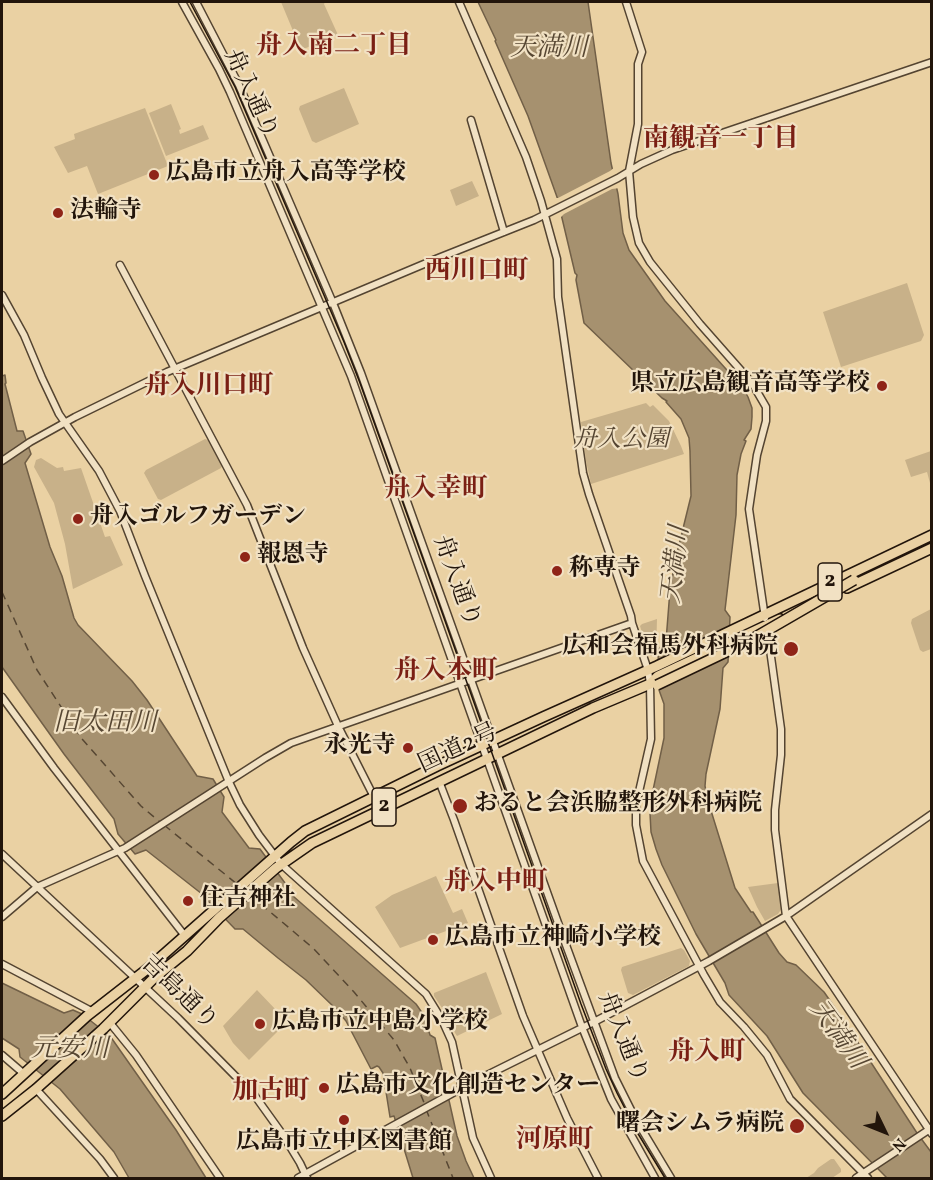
<!DOCTYPE html>
<html>
<head>
<meta charset="utf-8">
<style>
	body { margin:0 }
	#map { position:relative; width:933px; height:1180px; overflow:hidden; background:#ead1a3; font-family:Vollkorn,serif }
	canvas { display:block }
	.frame { position:absolute; inset:0; border:3px solid #22150b; pointer-events:none }
	.north { position:absolute; left:855px; top:1102px; width:60px; height:60px; -webkit-text-stroke:4px #f1e1c3; paint-order:stroke; rotate:133deg; font-size:16px; font-weight:700; line-height:24px; text-align:center; color:#22150b }
	.north::after { content:''; display:block; margin:auto; width:21px; height:27px; background:#22150b; clip-path:polygon(50% 0,100% 100%,50% 72%,0 100%) }
</style>
</head>
<body>
<div id="map">
<canvas width="933" height="1180"></canvas>
<div class="frame"></div>
<div class="north">N</div>
</div>
<script>
const ctx = document.querySelector('canvas').getContext('2d');
ctx.lineJoin = 'round';
function fillPath(path, color) {
  ctx.fillStyle = color;
  ctx.fill(path, 'evenodd');
}
function poly(rows) {
  const path = new Path2D();
  for (const r of rows) {
    path.moveTo(r[0], r[1]);
    for (let i = 2; i < r.length; i += 2) path.lineTo(r[i], r[i + 1]);
  }
  return path;
}
function strokePath(path, color, width, dash) {
  ctx.strokeStyle = color;
  ctx.lineWidth = width;
  ctx.lineCap = dash ? 'butt' : 'round';
  ctx.setLineDash(dash || []);
  ctx.stroke(path);
}
function label(font, color, halo, rows, align = 'center') {
  ctx.font = font + ' Vollkorn,"Noto Serif JP",serif';
  ctx.lineWidth = 4.5;
  ctx.setLineDash([]);
  ctx.textBaseline = 'middle';
  ctx.strokeStyle = halo;
  ctx.fillStyle = color;
  for (const [text, x, y, turn = 0] of rows) {
    ctx.save();
    ctx.translate(x, y);
    ctx.rotate((+turn || 0) * Math.PI / 180);
    ctx.textAlign = isNaN(turn) ? turn : align;
    if (halo) ctx.strokeText(text, 0, 0);
    ctx.fillText(text, 0, 0);
    ctx.restore();
  }
}
const green = poly([
	[281,2,325,2,324,4,338,35,301,50],
	[344,88,359,124,316,143,312,141,299,109,300,106],
	[171,104,181,129,179,130,180,134,203,125,209,139,166,156,149,113],
	[145,108,168,166,98,194,87,166,68,173,54,147,75,139,74,134],
	[472,181,479,196,456,206,450,190],
	[907,283,924,335,921,341,841,367,823,312],
	[646,403,650,407,653,405,669,421,681,446,684,454,591,484,586,461,581,422],
	[205,439,208,440,222,466,221,468,161,500,158,499,144,473,146,470],
	[931,451,931,482,930,483,927,472,911,477,905,460],
	[41,458,57,468,63,467,64,471,81,468,105,537,110,536,123,565,73,589,65,544,54,503,34,467,36,460],
	[931,609,931,649,923,652,920,650,911,623,912,619],
	[657,619,656,655,651,656,649,655,640,626,642,624],
	[436,876,453,913,462,909,468,923,400,948,375,907,392,895],
	[778,883,782,908,778,914,765,921,757,907,748,887],
	[681,948,684,950,690,961,689,966,633,995,628,993,621,970,622,967],
	[486,972,502,1014,457,1036,455,1033,446,1014,434,996,434,993],
	[257,990,277,1011,280,1029,249,1060,233,1043,223,1026],
	[831,1159,834,1159,841,1169,841,1172,832,1178,806,1178,814,1173,818,1168]
]);
const water = poly([
	[478,2,588,2,611,163,618,194,623,233,629,250,665,301,743,388,748,397,752,408,752,417,751,429,744,440,746,441,741,454,737,475,736,515,725,610,730,617,728,662,723,668,720,709,706,774,705,786,708,801,735,888,751,912,753,912,779,953,787,962,796,965,824,992,840,1015,917,1133,931,1152,931,1178,887,1178,803,1093,767,1036,729,995,725,983,696,934,662,865,656,849,651,832,650,813,652,795,664,738,664,704,659,690,658,650,666,641,670,590,675,561,691,496,690,451,689,438,681,419,666,402,667,401,662,398,584,323,576,280,577,275,575,273,557,197,528,116,495,41,496,40,478,2],
	[2,372,2,376,5,375,6,383,5,384,17,431,23,431,31,454,25,463,50,547,62,576,74,618,78,625,132,681,147,700,197,776,213,779,224,797,222,812,249,848,260,849,285,883,285,889,416,1004,425,1017,425,1023,427,1025,430,1035,435,1038,457,1136,466,1161,474,1178,413,1178,394,1116,390,1117,383,1073,379,1067,377,1066,371,1069,346,1021,335,1008,306,980,278,958,243,929,235,929,209,902,203,897,202,894,146,850,135,854,118,834,114,819,64,754,2,667,2,372],
	[2,983,64,1013,73,1010,82,1014,110,1036,176,1130,206,1178,129,1178,114,1152,60,1089,20,1057,19,1049,2,1038,2,983]
]);
const pier = poly([
	[615,167,620,188,612,189,564,214,559,219,554,198,558,198,610,171]
]);
const ferry = poly([
	[2,592,37,670,82,739,141,806,160,822],
	[164,825,237,884],
	[250,895,313,948,354,992,394,1040,410,1068,425,1105],
	[426,1109,453,1178]
]);
const minor = poly([
	[182,2,219,69,230,92,351,376,582,1027,611,1099,655,1178],
	[196,2,239,85,333,303,361,373,566,945,615,1078,635,1118,671,1178],
	[459,2,526,157,541,201,557,259,558,297,583,473,589,494,631,616,632,623,648,670,650,684,651,739,636,805,636,825,643,861,704,975,720,1002,744,1027,767,1055,790,1099,868,1178],
	[626,2,642,52,638,64,638,124,629,171,633,217,639,243,650,262,700,324,752,383,766,407,766,421,757,455,749,509,765,618],
	[471,120,504,232],
	[120,265,247,505,303,648,338,726,374,797],
	[2,295,24,335,42,378,59,414,99,471,120,511,145,576,229,782,240,805,259,835,281,864,426,994,442,1020,452,1042,473,1138,491,1178],
	[2,461,30,442,75,417,167,372,436,259,534,220,618,178,641,164,672,150,932,62],
	[767,628,781,729,781,755,775,810,775,830,786,916,932,1134],
	[2,697,54,768,185,936],
	[439,781,454,820,523,1016,567,1118,598,1178],
	[2,854,178,1018,255,1096,283,1135,300,1163,307,1178],
	[2,917,37,887,125,848,265,758,291,743,632,623],
	[2,964,93,1012],
	[110,1023,136,1055,220,1178],
	[2,1055,23,1073],
	[36,1089,100,1159,114,1178],
	[298,1178,471,1083,594,1022,709,961,786,916,932,814],
	[856,1178,930,1129]
]);
const highway = poly([
	[847,588,932,548],
	[2,1094,87,1016,146,970,291,842,305,831,437,766,543,717,657,666,932,535],
	[2,1116,36,1089,103,1029,154,978,187,951,219,918,276,868,312,843,593,708,650,684,658,676,780,619]
]);
const tram = poly([
	[190,2,235,87,344,342,360,383,433,587,581,1004,606,1069,617,1093,637,1132,665,1178]
]);
const highwayBridge = poly([
	[657,685,747,642,854,580]
]);
const markers = [
	[154,175,6,"#8f2418"],
	[58,213,6,"#8f2418"],
	[882,386,6,"#8f2418"],
	[78,519,6,"#8f2418"],
	[245,557,6,"#8f2418"],
	[557,571,6,"#8f2418"],
	[791,649,8,"#8f2418"],
	[408,748,6,"#8f2418"],
	[460,806,8,"#8f2418"],
	[188,901,6,"#8f2418"],
	[433,940,6,"#8f2418"],
	[260,1024,6,"#8f2418"],
	[324,1088,6,"#8f2418"],
	[344,1120,6,"#8f2418"],
	[797,1126,8,"#8f2418"]
];
const shields = [
	[830,582,24],
	[384,807,24]
];
const shieldNames = [
	["2",830,582],
	["2",384,807]
];
const streetNames = [
	["舟入通り",249,95,65],
	["舟入通り",455,582,70],
	["国道2号",459,750,-25],
	["吉島通り",178,994,44],
	["舟入通り",621,1038,68]
];
const poiNames = [
	["広島市立舟入高等学校",166,175],
	["法輪寺",70,213],
	["県立広島観音高等学校",870,386,"right"],
	["舟入ゴルフガーデン",90,519],
	["報恩寺",257,557],
	["称専寺",569,571],
	["広和会福馬外科病院",778,649,"right"],
	["永光寺",396,748,"right"],
	["おると会浜脇整形外科病院",474,806],
	["住吉神社",200,901],
	["広島市立神崎小学校",445,940],
	["広島市立中島小学校",272,1024],
	["広島市文化創造センター",336,1088],
	["曙会シムラ病院",784,1126,"right"],
	["広島市立中区図書館",344,1144,"center"]
];
const parkNames = [
	["舟入公園",621,442]
];
const neighbourhoodNames = [
	["舟入南二丁目",334,48],
	["南観音一丁目",721,141],
	["西川口町",477,273],
	["舟入川口町",209,388],
	["舟入幸町",436,491],
	["舟入本町",446,673],
	["舟入中町",496,884],
	["舟入町",707,1054],
	["加古町",271,1093],
	["河原町",555,1142]
];
const waterNames = [
	["天満川",549,50],
	["天満川",678,565,-83],
	["旧太田川",105,725],
	["天満川",836,1036,54],
	["元安川",70,1051]
];
fillPath(green, '#c8b189');
fillPath(water, '#a6916f');
strokePath(water, '#715f47', 1.5);
fillPath(pier, '#ead1a3');
strokePath(ferry, '#574733', 1.5, [8, 6]);
strokePath(minor, '#544431', 9);
strokePath(highway, '#22150b', 12);
strokePath(minor, '#f1e1c3', 6);
strokePath(highway, '#ead1a3', 9);
strokePath(tram, '#22150b', 1.5);
strokePath(highwayBridge, '#22150b', 12, []);
strokePath(highwayBridge, '#ead1a3', 9);
for (const [x, y, r, color] of markers) {
  const dot = new Path2D();
  dot.arc(x, y, r, 0, 2 * Math.PI);
  ctx.fillStyle = color;
  ctx.fill(dot);
  strokePath(dot, '#f1e1c3', 2);
}
for (const [x, y, w] of shields) {
  const box = new Path2D();
  box.roundRect(x - w / 2, y - 19, w, 38, 4.5);
  ctx.fillStyle = '#f1e1c3';
  ctx.fill(box);
  strokePath(box, '#22150b', 1.5);
}
label('bold 22px', '#22150b', null, shieldNames);
label('24px', '#22150b', '#f1e1c3', streetNames);
label('bold 24px', '#22150b', '#f1e1c3', poiNames, 'left');
label('italic 24px', '#544431', '#f1e1c3', parkNames);
label('bold 26px', '#7a1f14', '#f1e1c3', neighbourhoodNames);
label('italic 26px', '#574733', '#f1e1c3', waterNames);
</script>
</body>
</html>
